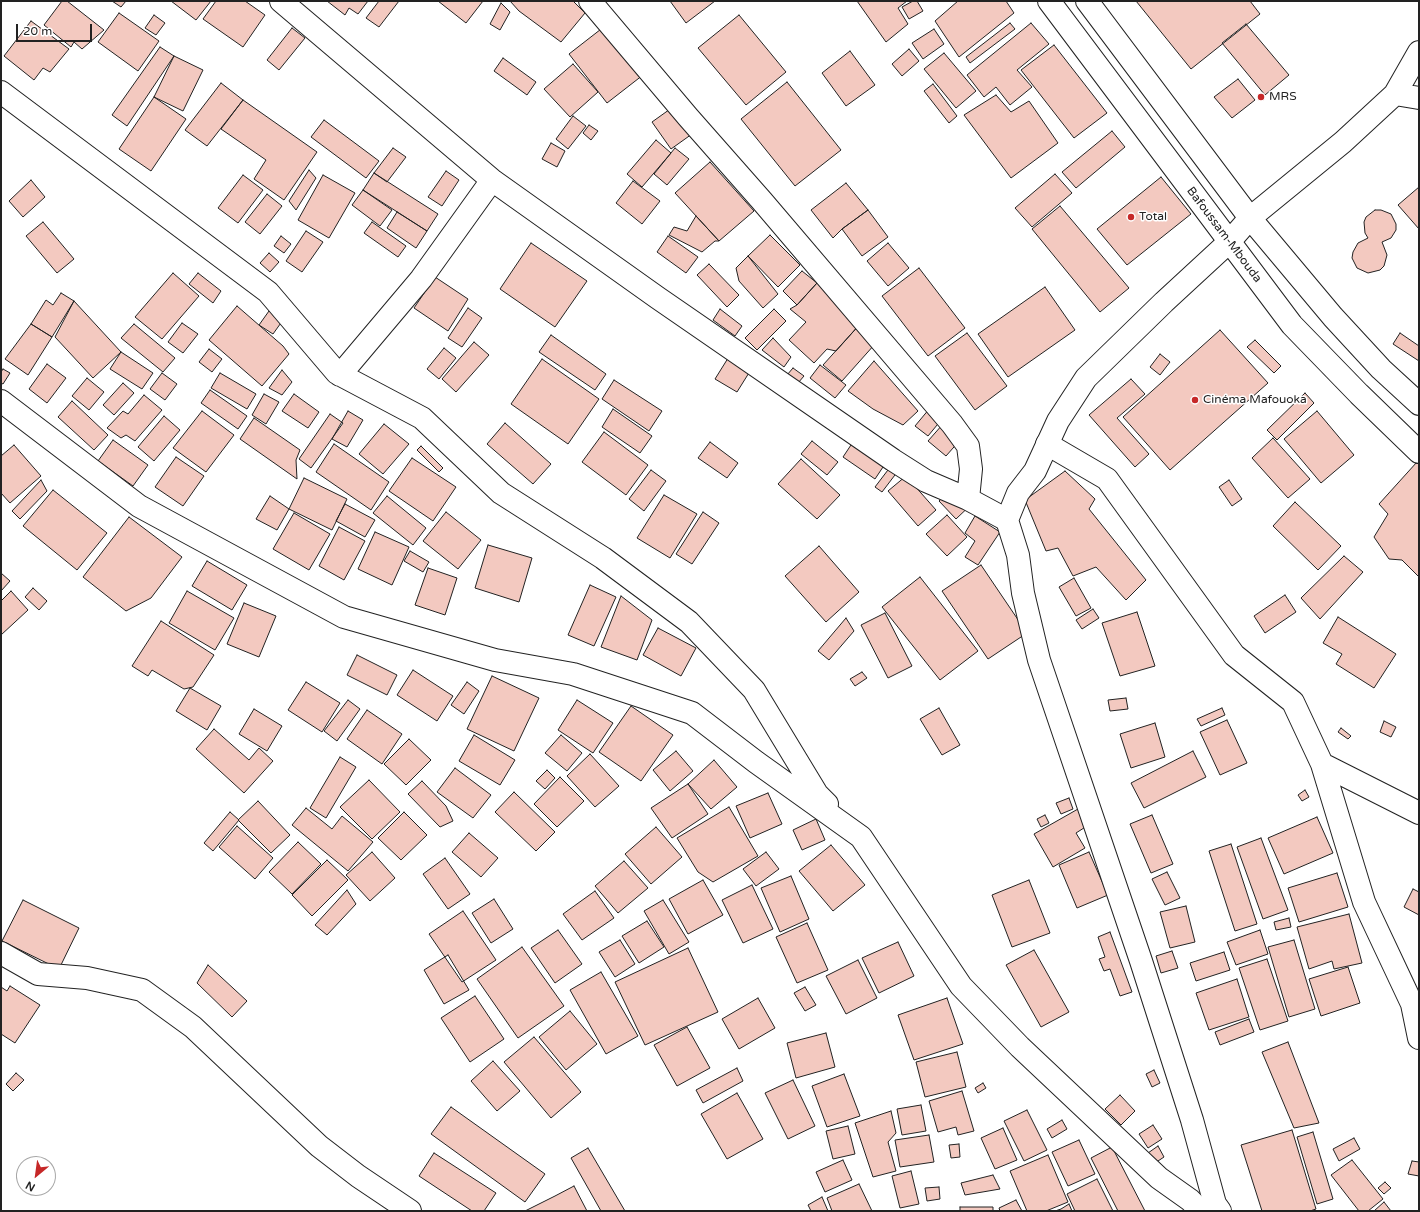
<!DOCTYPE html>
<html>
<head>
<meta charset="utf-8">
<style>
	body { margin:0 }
	#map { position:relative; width:1420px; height:1212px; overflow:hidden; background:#fff; font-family:"Varela Round",sans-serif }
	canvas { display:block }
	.frame { position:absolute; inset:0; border:2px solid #222; pointer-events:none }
	.north { position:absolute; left:16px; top:1156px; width:40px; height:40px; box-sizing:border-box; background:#fff; border:1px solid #a7a7a7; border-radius:50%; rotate:209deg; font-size:11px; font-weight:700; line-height:16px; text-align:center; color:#222 }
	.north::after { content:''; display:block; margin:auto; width:14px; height:18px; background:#c62828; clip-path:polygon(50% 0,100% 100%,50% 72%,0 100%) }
	.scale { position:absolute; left:16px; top:24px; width:76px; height:18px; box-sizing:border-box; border:2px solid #222; border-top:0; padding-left:5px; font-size:12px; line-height:14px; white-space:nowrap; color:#222; -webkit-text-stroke:3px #fff; paint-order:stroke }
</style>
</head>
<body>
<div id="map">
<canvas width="1420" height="1212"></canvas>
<div class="frame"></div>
<div class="north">N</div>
<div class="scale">20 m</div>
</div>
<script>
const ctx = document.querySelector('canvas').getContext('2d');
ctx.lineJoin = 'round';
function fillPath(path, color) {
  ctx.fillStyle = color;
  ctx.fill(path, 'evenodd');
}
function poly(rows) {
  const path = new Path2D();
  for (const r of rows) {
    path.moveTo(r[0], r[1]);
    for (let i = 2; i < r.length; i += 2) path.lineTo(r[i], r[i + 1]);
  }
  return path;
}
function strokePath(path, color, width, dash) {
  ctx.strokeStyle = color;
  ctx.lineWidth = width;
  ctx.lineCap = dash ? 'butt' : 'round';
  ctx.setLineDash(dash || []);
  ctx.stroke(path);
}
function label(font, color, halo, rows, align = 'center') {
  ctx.font = font + ' "Varela Round",sans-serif';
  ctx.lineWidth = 3;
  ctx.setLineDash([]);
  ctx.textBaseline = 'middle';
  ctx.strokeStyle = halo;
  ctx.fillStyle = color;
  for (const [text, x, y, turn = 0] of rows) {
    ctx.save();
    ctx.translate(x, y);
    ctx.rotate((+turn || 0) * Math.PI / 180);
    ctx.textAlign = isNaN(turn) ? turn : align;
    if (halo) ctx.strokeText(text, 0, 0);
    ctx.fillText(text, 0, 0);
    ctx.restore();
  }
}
const building = poly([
	[62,1,67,1,104,30,82,49,74,42,71,47,44,25,62,1],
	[112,1,126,1,121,7,112,1],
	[171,1,211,1,196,20,171,1],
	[216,1,245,1,265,15,243,47,203,19,216,1],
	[327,1,368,1,358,14,349,8,345,15,327,1],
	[379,1,399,1,379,27,366,18,379,1],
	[438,1,483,1,466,23,438,1],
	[510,1,573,1,585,13,561,42,519,11,510,1],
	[670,1,715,1,686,23,670,1],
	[857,1,907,1,898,8,908,24,886,42,857,1],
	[913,1,917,1,923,11,909,19,902,7,913,1],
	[958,1,1006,1,1014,13,959,57,935,21,958,1],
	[1136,1,1250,1,1260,14,1191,69,1136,1],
	[501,3,510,12,500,30,490,24,501,3],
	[119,13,159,41,138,71,98,42,119,13],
	[154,15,165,23,156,35,145,28,154,15],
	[739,15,786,72,746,105,698,48,739,15],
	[31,21,69,49,50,72,43,68,34,80,4,56,31,21],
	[1010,23,1015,29,970,63,966,57,1010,23],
	[1031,23,1049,44,1017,70,1032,87,1010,105,996,87,984,97,967,75,1031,23],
	[1246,24,1289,75,1265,95,1222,43,1246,24],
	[605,26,643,75,607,103,569,54,605,26],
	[292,28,305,38,279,70,267,60,292,28],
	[934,29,944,44,923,59,912,43,934,29],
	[1054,45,1107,113,1074,138,1021,70,1054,45],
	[160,47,174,56,127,126,112,115,160,47],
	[909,49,919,61,902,76,892,64,909,49],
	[850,51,875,85,846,106,822,73,850,51],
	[944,53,976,91,956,108,924,69,944,53],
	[174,56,203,70,183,111,154,97,174,56],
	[503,58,536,82,527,95,494,71,503,58],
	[573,64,598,92,570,117,544,89,573,64],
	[1238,79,1255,100,1232,118,1214,97,1238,79],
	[787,82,841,150,795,186,741,119,787,82],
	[221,83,243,100,207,146,185,130,221,83],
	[933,84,957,116,949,123,924,91,933,84],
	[996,95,1011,112,1029,101,1058,143,1011,178,964,115,996,95],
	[154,97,186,119,151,171,119,149,154,97],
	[243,100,317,152,284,200,254,179,266,160,221,129,243,100],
	[673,107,692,134,671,149,652,122,673,107],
	[573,116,586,126,568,149,556,139,573,116],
	[324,120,379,161,366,178,311,137,324,120],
	[589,125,598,131,591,140,583,133,589,125],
	[1112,131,1125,147,1076,188,1062,172,1112,131],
	[656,140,671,153,642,187,627,174,656,140],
	[551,143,565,151,557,167,542,159,551,143],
	[393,148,406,157,387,182,374,173,393,148],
	[675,148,689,159,667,185,654,174,675,148],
	[710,162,754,211,719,241,675,193,710,162],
	[309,170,316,178,296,210,289,201,309,170],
	[446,171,459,180,442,206,428,197,446,171],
	[374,173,438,214,427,231,363,190,374,173],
	[1055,174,1072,193,1032,227,1015,208,1055,174],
	[243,175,263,190,238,223,218,208,243,175],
	[323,175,355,193,329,238,298,220,323,175],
	[1161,177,1191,214,1127,265,1097,229,1161,177],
	[31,180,45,197,23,217,9,201,31,180],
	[633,181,660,201,642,224,616,203,633,181],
	[846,183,868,210,842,229,833,238,811,210,846,183],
	[1419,187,1419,229,1398,205,1419,187],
	[363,190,392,210,380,226,352,205,363,190],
	[267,194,282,206,260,234,245,222,267,194],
	[1060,206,1129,288,1100,312,1032,229,1060,206],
	[868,210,888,237,862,256,842,229,868,210],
	[1375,210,1381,210,1391,214,1396,224,1396,230,1391,238,1382,242,1387,255,1384,266,1380,270,1368,273,1357,268,1352,258,1353,252,1358,243,1368,238,1365,233,1364,222,1366,217,1375,210],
	[397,212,427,231,416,248,387,228,397,212],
	[696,216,719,241,715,241,702,252,669,235,674,227,687,231,696,216],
	[43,222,74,259,57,273,26,236,43,222],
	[372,222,406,246,398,257,364,233,372,222],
	[306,231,323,242,302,272,286,261,306,231],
	[770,235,800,265,778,287,748,256,770,235],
	[281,236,291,244,284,253,274,246,281,236],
	[668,236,698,257,686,273,657,252,668,236],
	[531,243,587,281,555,327,500,289,531,243],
	[888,243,909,268,888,286,867,261,888,243],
	[269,253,279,262,270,272,260,263,269,253],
	[748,256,778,294,763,308,739,281,736,268,748,256],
	[709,264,739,295,727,307,697,275,709,264],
	[919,268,965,328,928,356,882,296,919,268],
	[802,271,817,283,797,305,783,291,802,271],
	[173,273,199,296,162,339,135,317,173,273],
	[198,273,221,291,213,303,189,284,198,273],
	[435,277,468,299,448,331,414,308,435,277],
	[817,283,861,323,836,351,827,349,814,363,789,340,806,322,790,309,797,305,817,283],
	[1045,287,1075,330,1008,377,978,334,1045,287],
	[61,293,74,301,52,337,31,324,46,300,53,305,61,293],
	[74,301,121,352,93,378,55,337,74,301],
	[237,306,283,346,289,354,262,386,209,340,237,306],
	[468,308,482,318,462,347,448,338,468,308],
	[720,309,742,326,735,336,713,320,720,309],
	[774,309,786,321,757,350,745,338,774,309],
	[269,311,283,320,273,334,259,325,269,311],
	[182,323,198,334,183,353,168,342,182,323],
	[861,323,875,344,842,381,823,365,861,323],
	[31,324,52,337,28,375,5,359,31,324],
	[134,324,175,358,163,372,121,338,134,324],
	[1220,330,1268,383,1170,470,1123,417,1220,330],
	[967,333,1007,386,975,410,935,356,967,333],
	[1400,333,1419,346,1419,361,1393,344,1400,333],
	[551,335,606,374,595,390,539,352,551,335],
	[773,338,791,357,784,367,762,350,773,338],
	[1255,340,1281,366,1274,373,1247,347,1255,340],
	[474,342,489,355,456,392,442,379,474,342],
	[444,348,456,358,439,379,427,369,444,348],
	[209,349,222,359,212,372,199,362,209,349],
	[121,352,153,373,142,389,110,369,121,352],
	[1160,354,1170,362,1160,375,1150,367,1160,354],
	[730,355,752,368,737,392,715,379,730,355],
	[542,359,599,399,568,444,511,404,542,359],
	[874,361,918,411,903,425,873,409,848,391,874,361],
	[47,364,66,378,47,403,29,389,47,364],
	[820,365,846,385,835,398,810,378,820,365],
	[793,368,804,376,798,383,787,375,793,368],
	[3,369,10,373,3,384,1,383,1,372,3,369],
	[282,370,292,382,282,395,269,388,282,370],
	[162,373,177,384,165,400,150,389,162,373],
	[220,373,256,394,247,409,211,388,220,373],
	[87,378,104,392,89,410,72,396,87,378],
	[1131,379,1145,394,1117,418,1149,454,1135,467,1089,415,1131,379],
	[614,380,662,411,649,431,602,399,614,380],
	[123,383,134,393,114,415,103,405,123,383],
	[210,390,247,416,238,429,201,403,210,390],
	[1305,393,1314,403,1277,440,1267,430,1305,393],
	[264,394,279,402,266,424,252,415,264,394],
	[294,394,319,412,308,428,282,411,294,394],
	[144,395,162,410,135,441,126,435,121,438,107,428,123,411,128,414,144,395],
	[72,401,108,435,94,450,58,417,72,401],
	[930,408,942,419,928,436,915,426,930,408],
	[613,409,652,436,640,453,602,427,613,409],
	[202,411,234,435,206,472,173,448,202,411],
	[348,411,363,420,347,447,332,439,348,411],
	[1317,411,1354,455,1321,483,1284,439,1317,411],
	[330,414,343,423,311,468,299,459,330,414],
	[164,416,180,430,154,461,138,447,164,416],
	[254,418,300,450,296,460,297,479,240,439,254,418],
	[505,423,551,464,533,484,487,444,505,423],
	[384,424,409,444,383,474,359,454,384,424],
	[943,424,961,439,946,456,928,441,943,424],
	[604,432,648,465,626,495,582,462,604,432],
	[1273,438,1310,479,1288,498,1252,458,1273,438],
	[113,440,148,465,133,486,98,461,113,440],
	[812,441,838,462,827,475,801,454,812,441],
	[710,442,738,463,727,478,698,458,710,442],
	[853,442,885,464,875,479,843,457,853,442],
	[334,444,389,482,371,510,316,472,334,444],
	[14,445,41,476,10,503,1,493,1,456,14,445],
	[421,446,443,468,439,472,417,450,421,446],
	[176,457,204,476,183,506,155,487,176,457],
	[412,458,456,487,433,521,389,491,412,458],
	[801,459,840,495,817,519,778,484,801,459],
	[1417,462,1419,464,1419,577,1402,560,1389,559,1374,537,1388,514,1379,504,1417,462],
	[891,466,898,471,882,492,875,487,891,466],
	[651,470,666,481,644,511,629,499,651,470],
	[1065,471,1095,499,1089,509,1146,580,1126,600,1096,567,1073,576,1058,548,1046,551,1025,500,1065,471],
	[906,476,936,510,918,526,888,491,906,476],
	[304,478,347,499,332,530,289,509,304,478],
	[41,480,47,491,20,519,12,511,41,480],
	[1229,480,1242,499,1232,506,1219,487,1229,480],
	[960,481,977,499,956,519,939,501,960,481],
	[53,490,107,533,77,570,23,526,53,490],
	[664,495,697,514,670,558,637,538,664,495],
	[270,496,289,509,277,530,256,519,270,496],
	[387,496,426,528,413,545,373,513,387,496],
	[1295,502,1341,546,1318,570,1273,526,1295,502],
	[345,504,375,520,365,537,336,521,345,504],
	[446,512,481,540,458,569,423,541,446,512],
	[703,512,719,523,692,564,676,554,703,512],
	[294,513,330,534,309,570,273,549,294,513],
	[947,515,967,537,947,556,926,534,947,515],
	[975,516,1000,532,978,565,965,557,975,541,965,533,975,516],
	[129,517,182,557,151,598,126,611,83,577,129,517],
	[339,527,365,541,344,580,319,566,339,527],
	[375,532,409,547,392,585,358,569,375,532],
	[488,545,532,558,519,602,475,588,488,545],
	[819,546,859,592,826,622,785,576,819,546],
	[410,551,429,562,423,572,404,561,410,551],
	[1344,556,1363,572,1320,619,1301,598,1344,556],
	[207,561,247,585,232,610,192,586,207,561],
	[981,565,1027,633,988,659,942,591,981,565],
	[428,568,457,578,445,615,415,605,428,568],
	[1,573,10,581,1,591,1,573],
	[920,577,978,651,940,680,882,607,920,577],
	[1074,578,1091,608,1076,616,1059,587,1074,578],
	[590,585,616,597,594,646,568,635,590,585],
	[33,588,47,601,39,610,25,597,33,588],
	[11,591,28,610,1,635,1,601,11,591],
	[187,591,234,618,215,650,169,623,187,591],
	[1285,595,1296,612,1265,633,1254,616,1285,595],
	[621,596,652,620,637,660,601,647,621,596],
	[244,603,276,616,259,657,227,644,244,603],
	[1093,609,1099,618,1082,629,1076,620,1093,609],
	[1137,612,1155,666,1120,676,1102,623,1137,612],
	[885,613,912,666,888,678,861,625,885,613],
	[1338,617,1396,654,1374,688,1336,664,1342,654,1323,643,1338,617],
	[846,618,854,631,829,660,818,651,846,618],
	[161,621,214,655,193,687,184,689,152,670,148,676,132,666,161,621],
	[658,628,696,648,681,676,643,655,658,628],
	[357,655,397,675,387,695,347,675,357,655],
	[413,670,453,696,437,721,397,695,413,670],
	[862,672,867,678,855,686,850,679,862,672],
	[492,676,539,698,514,751,467,729,492,676],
	[306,682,340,703,322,732,288,710,306,682],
	[467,682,479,691,464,714,451,705,467,682],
	[190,688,221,706,207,730,176,711,190,688],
	[1126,698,1128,709,1110,711,1108,700,1126,698],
	[348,700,360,709,337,741,324,731,348,700],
	[577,700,613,723,593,753,558,730,577,700],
	[631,706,673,735,641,781,599,752,631,706],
	[939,708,960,745,942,755,920,719,939,708],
	[1222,708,1225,715,1201,726,1197,719,1222,708],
	[254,709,282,726,267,751,239,734,254,709],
	[367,710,402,734,382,764,347,739,367,710],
	[1227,720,1247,763,1220,775,1200,732,1227,720],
	[1384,721,1396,727,1391,737,1380,732,1384,721],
	[1155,723,1165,757,1131,768,1120,734,1155,723],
	[1341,728,1351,736,1348,739,1338,732,1341,728],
	[214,729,249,760,259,748,273,761,244,793,196,749,214,729],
	[474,735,515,760,500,785,459,761,474,735],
	[561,735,582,753,567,771,545,753,561,735],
	[409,739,431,760,406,785,384,764,409,739],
	[676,751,693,771,670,791,653,770,676,751],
	[1193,751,1206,777,1144,808,1131,783,1193,751],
	[590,754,619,786,595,807,567,776,590,754],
	[340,757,356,767,326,818,310,808,340,757],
	[714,760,737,787,711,809,688,784,714,760],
	[455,768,491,795,473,818,437,792,455,768],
	[547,770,555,778,545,789,536,781,547,770],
	[560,777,584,801,557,827,534,804,560,777],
	[369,780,400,812,372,839,340,807,369,780],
	[422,781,446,806,453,821,440,827,408,794,422,781],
	[688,784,708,814,672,838,651,808,688,784],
	[1305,790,1309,797,1302,801,1298,795,1305,790],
	[514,792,555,832,536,851,495,812,514,792],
	[768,793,782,824,750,838,736,806,768,793],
	[1069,798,1073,809,1061,814,1056,803,1069,798],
	[258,801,290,835,271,853,238,820,258,801],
	[729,807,758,856,713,882,698,872,677,838,729,807],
	[306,808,332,829,342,816,373,842,348,871,292,825,306,808],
	[1078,809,1087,826,1076,833,1085,848,1053,867,1034,834,1078,809],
	[230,812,239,820,213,851,204,843,230,812],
	[404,812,427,835,401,860,378,838,404,812],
	[1045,815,1049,823,1041,827,1037,819,1045,815],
	[1152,815,1173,864,1151,873,1130,824,1152,815],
	[1317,817,1333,853,1284,874,1268,838,1317,817],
	[816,819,825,840,802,850,793,830,816,819],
	[237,826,273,858,255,879,219,847,237,826],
	[656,827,682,857,651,884,625,854,656,827],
	[469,833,498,858,481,877,452,852,469,833],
	[1261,838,1288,910,1263,919,1237,847,1261,838],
	[298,842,321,864,292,894,269,872,298,842],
	[1231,844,1257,924,1235,931,1209,851,1231,844],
	[831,845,865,885,833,911,799,871,831,845],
	[372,852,395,878,370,901,346,875,372,852],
	[766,852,779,869,756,886,743,869,766,852],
	[1089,852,1108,895,1077,908,1059,865,1089,852],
	[445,858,470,894,448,909,423,874,445,858],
	[327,860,348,880,312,916,292,895,327,860],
	[624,861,648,888,618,913,595,886,624,861],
	[1167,872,1180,898,1165,905,1152,879,1167,872],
	[1337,873,1348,907,1299,922,1288,888,1337,873],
	[791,876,809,919,780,932,761,888,791,876],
	[703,880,723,915,688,934,669,899,703,880],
	[1029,880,1050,933,1012,947,992,895,1029,880],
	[752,885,773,929,743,943,722,900,752,885],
	[1413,889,1419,892,1419,915,1404,907,1413,889],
	[347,890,356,904,327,935,315,925,347,890],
	[595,891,614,918,582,940,563,914,595,891],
	[494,899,513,929,491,943,472,913,494,899],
	[23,900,79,928,59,969,2,941,23,900],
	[663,900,689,942,669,954,644,911,663,900],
	[1186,906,1195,942,1170,948,1160,912,1186,906],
	[463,911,496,960,462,982,429,934,463,911],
	[1349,914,1362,963,1334,969,1332,961,1309,969,1297,927,1349,914],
	[1289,918,1291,927,1276,930,1274,922,1289,918],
	[647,921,664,947,639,963,622,936,647,921],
	[807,923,828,970,797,983,776,937,807,923],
	[558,930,582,964,555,983,531,948,558,930],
	[1260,930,1268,954,1236,965,1227,942,1260,930],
	[1110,932,1132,992,1120,996,1110,969,1104,971,1099,959,1105,957,1098,937,1110,932],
	[620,940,635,964,615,977,599,952,620,940],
	[1294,940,1315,1009,1289,1017,1268,947,1294,940],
	[898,942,914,976,879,993,862,958,898,942],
	[522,947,564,1006,518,1038,477,979,522,947],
	[688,948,718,1012,645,1045,615,982,688,948],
	[1034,950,1069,1012,1041,1027,1006,965,1034,950],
	[1172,951,1178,968,1161,973,1156,956,1172,951],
	[1224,952,1230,970,1196,981,1190,963,1224,952],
	[448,955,469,990,444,1004,424,970,448,955],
	[1267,959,1288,1021,1260,1030,1239,968,1267,959],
	[858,960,877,998,846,1014,826,976,858,960],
	[208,965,247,1001,232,1017,197,983,208,965],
	[1348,967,1360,1003,1321,1016,1309,979,1348,967],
	[601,972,638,1036,606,1054,570,990,601,972],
	[1237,979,1249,1017,1209,1030,1196,993,1237,979],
	[10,986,40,1005,15,1043,1,1034,1,987,7,991,10,986],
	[805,987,816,1005,805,1011,794,993,805,987],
	[475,996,504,1039,470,1062,441,1018,475,996],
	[758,998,775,1028,739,1049,722,1019,758,998],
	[947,998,963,1044,914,1060,898,1015,947,998],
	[570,1011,597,1044,566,1070,539,1037,570,1011],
	[1249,1019,1254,1032,1220,1045,1215,1032,1249,1019],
	[687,1027,710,1068,677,1086,654,1045,687,1027],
	[826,1033,835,1067,796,1078,787,1043,826,1033],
	[534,1037,581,1092,551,1118,504,1062,534,1037],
	[1288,1042,1319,1123,1294,1128,1262,1052,1288,1042],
	[957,1052,966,1087,925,1097,916,1062,957,1052],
	[493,1061,520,1091,497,1111,471,1081,493,1061],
	[737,1068,743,1081,703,1103,696,1090,737,1068],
	[1154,1070,1160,1083,1152,1087,1146,1074,1154,1070],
	[16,1073,24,1080,13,1091,6,1084,16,1073],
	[844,1074,860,1116,827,1127,812,1086,844,1074],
	[793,1080,815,1126,788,1139,765,1093,793,1080],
	[983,1083,986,1088,978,1093,975,1088,983,1083],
	[962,1091,974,1131,958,1135,956,1127,938,1132,929,1101,962,1091],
	[737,1093,763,1139,727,1159,701,1114,737,1093],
	[1120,1095,1135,1111,1121,1125,1105,1109,1120,1095],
	[921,1105,926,1131,902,1135,897,1109,921,1105],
	[451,1107,545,1174,525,1202,431,1134,451,1107],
	[1027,1110,1047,1150,1024,1161,1004,1121,1027,1110],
	[891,1111,896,1133,888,1142,896,1171,873,1177,855,1123,891,1111],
	[1062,1120,1067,1129,1052,1138,1047,1129,1062,1120],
	[1153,1125,1162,1139,1148,1148,1139,1134,1153,1125],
	[848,1126,855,1154,833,1159,826,1131,848,1126],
	[1003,1128,1017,1160,995,1169,981,1138,1003,1128],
	[1292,1130,1316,1209,1310,1211,1262,1211,1241,1145,1292,1130],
	[1313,1132,1333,1199,1317,1204,1297,1137,1313,1132],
	[929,1135,934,1162,900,1167,895,1140,929,1135],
	[1354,1138,1360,1149,1339,1161,1333,1149,1354,1138],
	[1079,1140,1095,1174,1068,1186,1052,1152,1079,1140],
	[959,1144,960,1157,951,1158,949,1145,959,1144],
	[1158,1146,1164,1157,1155,1163,1148,1153,1158,1146],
	[1112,1147,1145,1211,1118,1211,1091,1158,1112,1147],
	[588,1148,625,1211,601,1211,571,1158,588,1148],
	[434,1153,496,1193,484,1211,472,1211,419,1176,434,1153],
	[1048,1155,1068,1202,1046,1211,1027,1211,1010,1171,1048,1155],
	[843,1160,852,1180,825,1192,816,1172,843,1160],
	[1352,1160,1383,1199,1368,1211,1359,1211,1331,1175,1352,1160],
	[1412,1161,1419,1162,1419,1176,1408,1174,1412,1161],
	[911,1171,919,1204,900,1208,892,1176,911,1171],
	[993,1175,1000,1189,965,1195,961,1183,993,1175],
	[1097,1179,1113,1211,1075,1211,1067,1194,1097,1179],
	[1385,1182,1391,1188,1384,1194,1378,1188,1385,1182],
	[859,1184,872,1211,832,1211,827,1198,859,1184],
	[574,1186,587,1211,525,1211,555,1196,574,1186],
	[939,1187,940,1199,927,1201,925,1188,939,1187],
	[822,1197,828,1211,811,1211,808,1205,822,1197],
	[1016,1200,1022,1211,1000,1211,999,1208,1016,1200],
	[1384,1202,1391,1211,1374,1211,1384,1202],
	[1069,1204,1072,1211,1055,1211,1061,1209,1069,1204],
	[960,1207,993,1207,993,1211,960,1211,960,1207]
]);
const street = poly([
	[281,1,492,180,658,298,893,460,926,481,968,499,1007,520],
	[590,1,688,117,762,201,952,424,968,446,971,469,968,499],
	[1,92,268,292,337,373,422,418,501,493,603,558,689,622,754,690,817,794,827,804],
	[1395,94,1419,98],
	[1250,218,1343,142,1395,94,1419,52],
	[340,375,421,279,492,180],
	[1,401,139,506,344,617,495,660,573,674,692,713,756,762,861,837,961,986,1020,1047,1159,1178,1190,1200,1201,1211],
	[1047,444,1107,479,1234,655,1293,702,1322,764,1364,902,1412,1004,1419,1038],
	[1322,764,1419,813],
	[1,953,38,974,87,978,142,990,193,1027,319,1146,358,1176,410,1211]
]);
const secondary = poly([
	[1220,1211,1215,1204,1192,1120,1141,961,1039,660,1023,593,1018,555,1007,520,1018,493,1035,471,1058,421,1086,378,1164,302,1229,242,1250,218]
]);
const highway = poly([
	[1049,1,1292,325,1359,394,1419,452],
	[1087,1,1250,218,1333,317,1381,369,1419,404]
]);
const markers = [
	[1261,97,4,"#c62828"],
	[1131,217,4,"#c62828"],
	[1195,400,4,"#c62828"]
];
const poiNames = [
	["MRS",1269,97],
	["Total",1139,217],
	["Cinéma Mafouoka",1203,400]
];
const streetNames = [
	["Bafoussam-Mbouda",1224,235,53]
];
fillPath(building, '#f3c9c0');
strokePath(building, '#222', 1);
strokePath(street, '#222', 24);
strokePath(secondary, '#222', 24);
strokePath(highway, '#222', 24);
strokePath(street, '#fff', 22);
strokePath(secondary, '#fff', 22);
strokePath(highway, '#fff', 22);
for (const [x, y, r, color] of markers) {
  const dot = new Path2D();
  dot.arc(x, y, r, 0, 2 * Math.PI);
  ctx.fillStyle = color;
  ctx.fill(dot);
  strokePath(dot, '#fff', 1.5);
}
label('12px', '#222', '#fff', poiNames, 'left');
label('12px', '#222', '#fff', streetNames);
</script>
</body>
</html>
